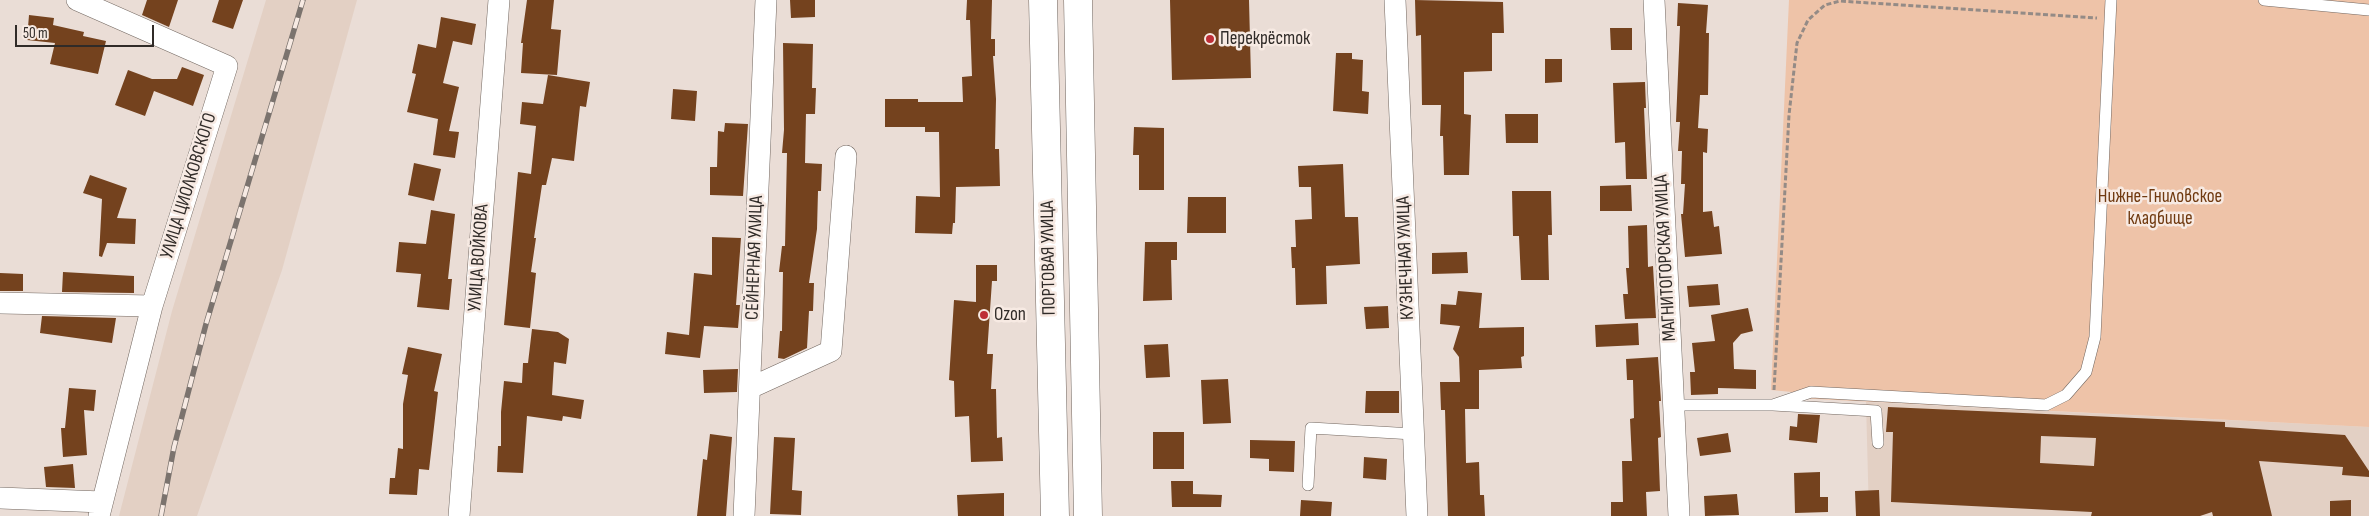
<!DOCTYPE html>
<html>
<head>
<meta charset="utf-8">
<style>
	body { margin:0 }
	#map { position:relative; width:2369px; height:516px; overflow:hidden; background:#eaddd6; font-family:"Sofia Sans Condensed",sans-serif }
	canvas { display:block }
	.scale { position:absolute; left:15px; top:25px; width:139px; height:22px; box-sizing:border-box; border:2px solid #302b28; border-top:0; padding-left:6px; font-size:15px; line-height:18px; white-space:nowrap; color:#302b28; -webkit-text-stroke:4px #f7eae3; paint-order:stroke }
</style>
</head>
<body>
<div id="map">
<canvas width="2369" height="516"></canvas>
<div class="scale">50 m</div>
</div>
<script>
const ctx = document.querySelector('canvas').getContext('2d');
ctx.lineJoin = 'round';
function fillPath(path, color) {
  ctx.fillStyle = color;
  ctx.fill(path, 'evenodd');
}
function poly(rows) {
  const path = new Path2D();
  for (const r of rows) {
    path.moveTo(r[0], r[1]);
    for (let i = 2; i < r.length; i += 2) path.lineTo(r[i], r[i + 1]);
  }
  return path;
}
function strokePath(path, color, width, dash) {
  ctx.strokeStyle = color;
  ctx.lineWidth = width;
  ctx.lineCap = dash ? 'butt' : 'round';
  ctx.setLineDash(dash || []);
  ctx.stroke(path);
}
function label(font, color, halo, rows, align = 'center') {
  ctx.font = font + ' "Sofia Sans Condensed",sans-serif';
  ctx.lineWidth = 5;
  ctx.setLineDash([]);
  ctx.textBaseline = 'middle';
  ctx.strokeStyle = halo;
  ctx.fillStyle = color;
  for (const [text, x, y, turn = 0] of rows) {
    ctx.save();
    ctx.translate(x, y);
    ctx.rotate((+turn || 0) * Math.PI / 180);
    ctx.textAlign = isNaN(turn) ? turn : align;
    if (halo) ctx.strokeText(text, 0, 0);
    ctx.fillText(text, 0, 0);
    ctx.restore();
  }
}
const built = poly([
	[266,0,357,0,282,270,197,516,119,516,172,311],
	[1866,402,2369,427,2369,516,1869,516]
]);
const green = poly([
	[1789,0,2369,0,2369,427,1796,398,1792,392,1771,390]
]);
const building = poly([
	[147,0,178,0,169,27,142,15],
	[219,0,243,0,233,29,212,22],
	[527,0,554,0,551,29,561,30,557,75,521,73,523,43,521,43],
	[790,0,815,0,815,17,791,18],
	[967,0,992,0,991,39,995,39,995,56,993,56,996,99,995,149,999,149,1000,186,956,187,955,223,953,223,952,234,915,233,916,196,940,197,939,132,925,132,925,127,885,127,885,99,918,99,918,102,963,102,962,77,972,76,970,20,966,20],
	[1170,0,1249,0,1251,78,1172,80],
	[1415,0,1503,2,1504,33,1492,33,1492,71,1464,72,1464,114,1471,115,1469,175,1444,175,1443,136,1440,136,1441,105,1422,105,1421,35,1416,36],
	[1678,3,1708,5,1706,33,1709,33,1708,95,1700,95,1698,128,1708,129,1707,153,1703,152,1703,212,1712,211,1714,227,1719,226,1722,254,1685,257,1681,214,1683,214,1685,184,1681,184,1682,151,1678,151,1680,122,1676,122,1680,26,1677,26],
	[29,15,54,18,53,25,84,32,83,36,106,41,98,74,50,64,55,43,27,40],
	[441,17,476,24,472,45,453,41,443,83,459,87,449,131,459,132,455,158,433,155,438,119,407,112,416,74,412,73,418,44,436,48],
	[1610,28,1632,28,1632,50,1611,50],
	[783,43,813,44,812,88,816,88,815,114,806,114,805,163,822,164,821,191,818,191,817,229,809,283,814,283,813,311,809,311,807,348,784,359,778,358,780,331,782,331,783,272,779,272,782,246,785,246,787,153,782,153,784,130],
	[1336,53,1352,53,1352,59,1363,60,1362,91,1369,92,1368,114,1333,111],
	[1545,59,1562,59,1562,82,1545,83],
	[182,67,204,75,193,106,154,91,145,116,115,105,128,70,152,79,177,79],
	[548,75,590,82,586,107,580,106,574,161,552,158,546,185,542,185,534,238,536,238,531,272,536,273,530,328,504,325,518,172,531,174,536,126,520,124,522,102,543,104],
	[1645,82,1646,108,1644,108,1647,179,1626,179,1625,142,1615,143,1613,83],
	[673,89,697,91,695,121,671,119],
	[1505,114,1538,114,1538,143,1506,143],
	[725,123,748,124,743,196,710,195,710,167,717,167,718,131,724,132],
	[1134,127,1164,128,1164,190,1139,190,1139,155,1133,155],
	[414,163,441,169,434,201,408,195],
	[1343,164,1345,217,1358,217,1360,264,1326,266,1327,304,1296,305,1295,268,1292,268,1291,247,1296,247,1295,220,1312,219,1311,187,1299,187,1298,166],
	[90,175,127,188,117,218,136,219,135,244,107,243,102,257,99,256,102,199,83,193],
	[1631,185,1632,211,1600,211,1600,186],
	[1512,191,1551,191,1552,235,1548,235,1549,280,1521,280,1519,236,1513,236],
	[1188,197,1226,197,1226,233,1187,233],
	[431,210,455,214,448,279,452,279,449,310,417,307,421,274,396,272,399,242,426,244],
	[1647,225,1648,267,1653,266,1656,318,1625,319,1623,294,1628,294,1626,268,1629,268,1628,226],
	[712,237,741,238,736,305,740,305,738,328,704,326,700,358,665,354,667,332,689,335,694,273,712,275],
	[1145,242,1177,242,1177,260,1171,260,1172,300,1143,301],
	[1467,252,1468,273,1432,274,1432,253],
	[976,265,997,265,997,281,992,281,987,354,993,354,991,389,996,389,997,438,1002,437,1003,461,971,462,969,416,955,417,954,381,949,380,954,300,976,302],
	[63,272,134,276,134,293,62,292],
	[0,273,23,274,23,291,0,291],
	[1718,284,1720,305,1689,307,1687,286],
	[1458,291,1482,293,1479,328,1524,327,1524,356,1521,357,1522,368,1479,370,1479,409,1465,409,1466,463,1479,462,1480,495,1484,495,1485,516,1448,516,1445,410,1441,410,1440,382,1460,382,1459,357,1453,349,1460,326,1440,324,1441,304,1456,305],
	[1388,306,1389,328,1366,329,1364,307],
	[1748,308,1753,331,1741,334,1733,343,1734,369,1756,370,1756,389,1718,388,1718,394,1691,395,1690,372,1695,372,1692,343,1715,341,1711,315],
	[42,316,116,318,112,343,40,333],
	[1638,323,1639,345,1596,347,1595,325],
	[532,329,558,332,569,339,566,364,554,362,552,395,584,400,581,419,563,416,562,421,527,416,523,473,497,472,498,446,501,446,501,412,504,381,522,383,523,363,528,363],
	[1168,344,1170,377,1146,378,1144,345],
	[408,347,442,354,434,391,438,392,429,470,419,469,417,495,389,494,390,478,395,478,398,448,403,449,403,404,408,375,402,374],
	[1658,357,1661,401,1659,401,1661,437,1658,438,1660,491,1646,492,1647,516,1611,516,1611,502,1623,502,1622,461,1632,461,1630,419,1634,418,1633,380,1627,380,1626,359],
	[738,369,737,392,704,393,703,370],
	[1228,379,1231,423,1203,424,1201,380],
	[69,388,96,390,94,411,84,410,87,455,63,457,61,428,65,428],
	[1366,391,1399,391,1399,413,1365,413],
	[1888,407,2225,422,2225,427,2345,435,2369,471,2369,477,2342,475,2343,467,2259,461,2272,516,2213,516,2212,512,2200,516,2091,516,2092,512,1891,502,1893,432,1886,432],
	[2041,436,2096,438,2094,466,2040,463],
	[1798,414,1820,415,1817,443,1789,440,1790,426,1797,427],
	[1153,432,1184,432,1184,469,1153,469],
	[1728,433,1731,452,1700,456,1697,438],
	[710,434,732,437,726,516,697,516,703,459,707,460],
	[774,437,795,438,792,490,802,491,801,515,770,514],
	[1250,440,1295,441,1294,472,1269,471,1269,459,1250,458],
	[1364,457,1387,459,1386,480,1363,478],
	[73,464,75,488,46,487,44,467],
	[1820,472,1820,497,1828,497,1828,512,1795,513,1794,473],
	[1171,481,1193,481,1193,494,1222,495,1221,507,1172,507],
	[1879,490,1880,516,1856,516,1855,491],
	[1004,493,1004,516,958,516,957,495],
	[1737,494,1739,515,1705,516,1704,496],
	[1301,500,1332,502,1331,516,1300,516],
	[2351,500,2351,516,2330,516,2330,501]
]);
const path = poly([
	[1774,390,1789,115,1797,43,1808,20,1825,5,1840,1,2097,18]
]);
const service = poly([
	[2264,0,2369,10],
	[1673,405,1773,405,1876,411,1878,443],
	[1773,405,1811,392,2046,405,2066,395,2086,372,2095,337,2111,0],
	[1308,485,1311,428,1413,434]
]);
const minor = poly([
	[77,0,227,66,152,306,99,516],
	[1395,0,1417,516],
	[1654,0,1679,516],
	[0,303,152,306],
	[750,388,831,351,846,156],
	[0,498,102,502],
	[459,516,499,0],
	[744,516,766,0]
]);
const primary = poly([
	[1043,0,1055,516],
	[1078,0,1088,516]
]);
const rail = poly([
	[161,516,174,447,206,324,303,0]
]);
const markers = [
	[1210,39,5,"#be2e36"],
	[984,315,5,"#be2e36"]
];
const poiNames = [
	["Перекрёсток",1220,39],
	["Ozon",994,315]
];
const streetNames = [
	["УЛИЦА ЦИОЛКОВСКОГО",189,186,-73],
	["УЛИЦА ВОЙКОВА",479,258,-86],
	["СЕЙНЕРНАЯ УЛИЦА",755,258,-88],
	["ПОРТОВАЯ УЛИЦА",1049,258,-91],
	["КУЗНЕЧНАЯ УЛИЦА",1406,258,-92],
	["МАГНИТОГОРСКАЯ УЛИЦА",1666,258,-93]
];
const parkNames = [
	["Нижне-Гниловское",2160,197],
	["кладбище",2160,219]
];
fillPath(built, '#e3d0c4');
fillPath(green, '#eec3a8');
fillPath(building, '#74421e');
strokePath(service, '#726760', 12);
strokePath(minor, '#726760', 22);
strokePath(primary, '#726760', 29);
strokePath(path, '#948b86', 3, [5, 2.5]);
strokePath(service, '#fff', 11);
strokePath(minor, '#fff', 21);
strokePath(primary, '#fff', 28);
strokePath(rail, '#7b736e', 5.5);
strokePath(rail, '#f7eae3', 4, [11]);
for (const [x, y, r, color] of markers) {
  const dot = new Path2D();
  dot.arc(x, y, r, 0, 2 * Math.PI);
  ctx.fillStyle = color;
  ctx.fill(dot);
  strokePath(dot, '#f7eae3', 2);
}
label('19px', '#302b28', '#f7eae3', poiNames, 'left');
label('19px', '#302b28', '#f7eae3', streetNames);
label('19px', '#703a10', '#f7eae3', parkNames);
</script>
</body>
</html>
